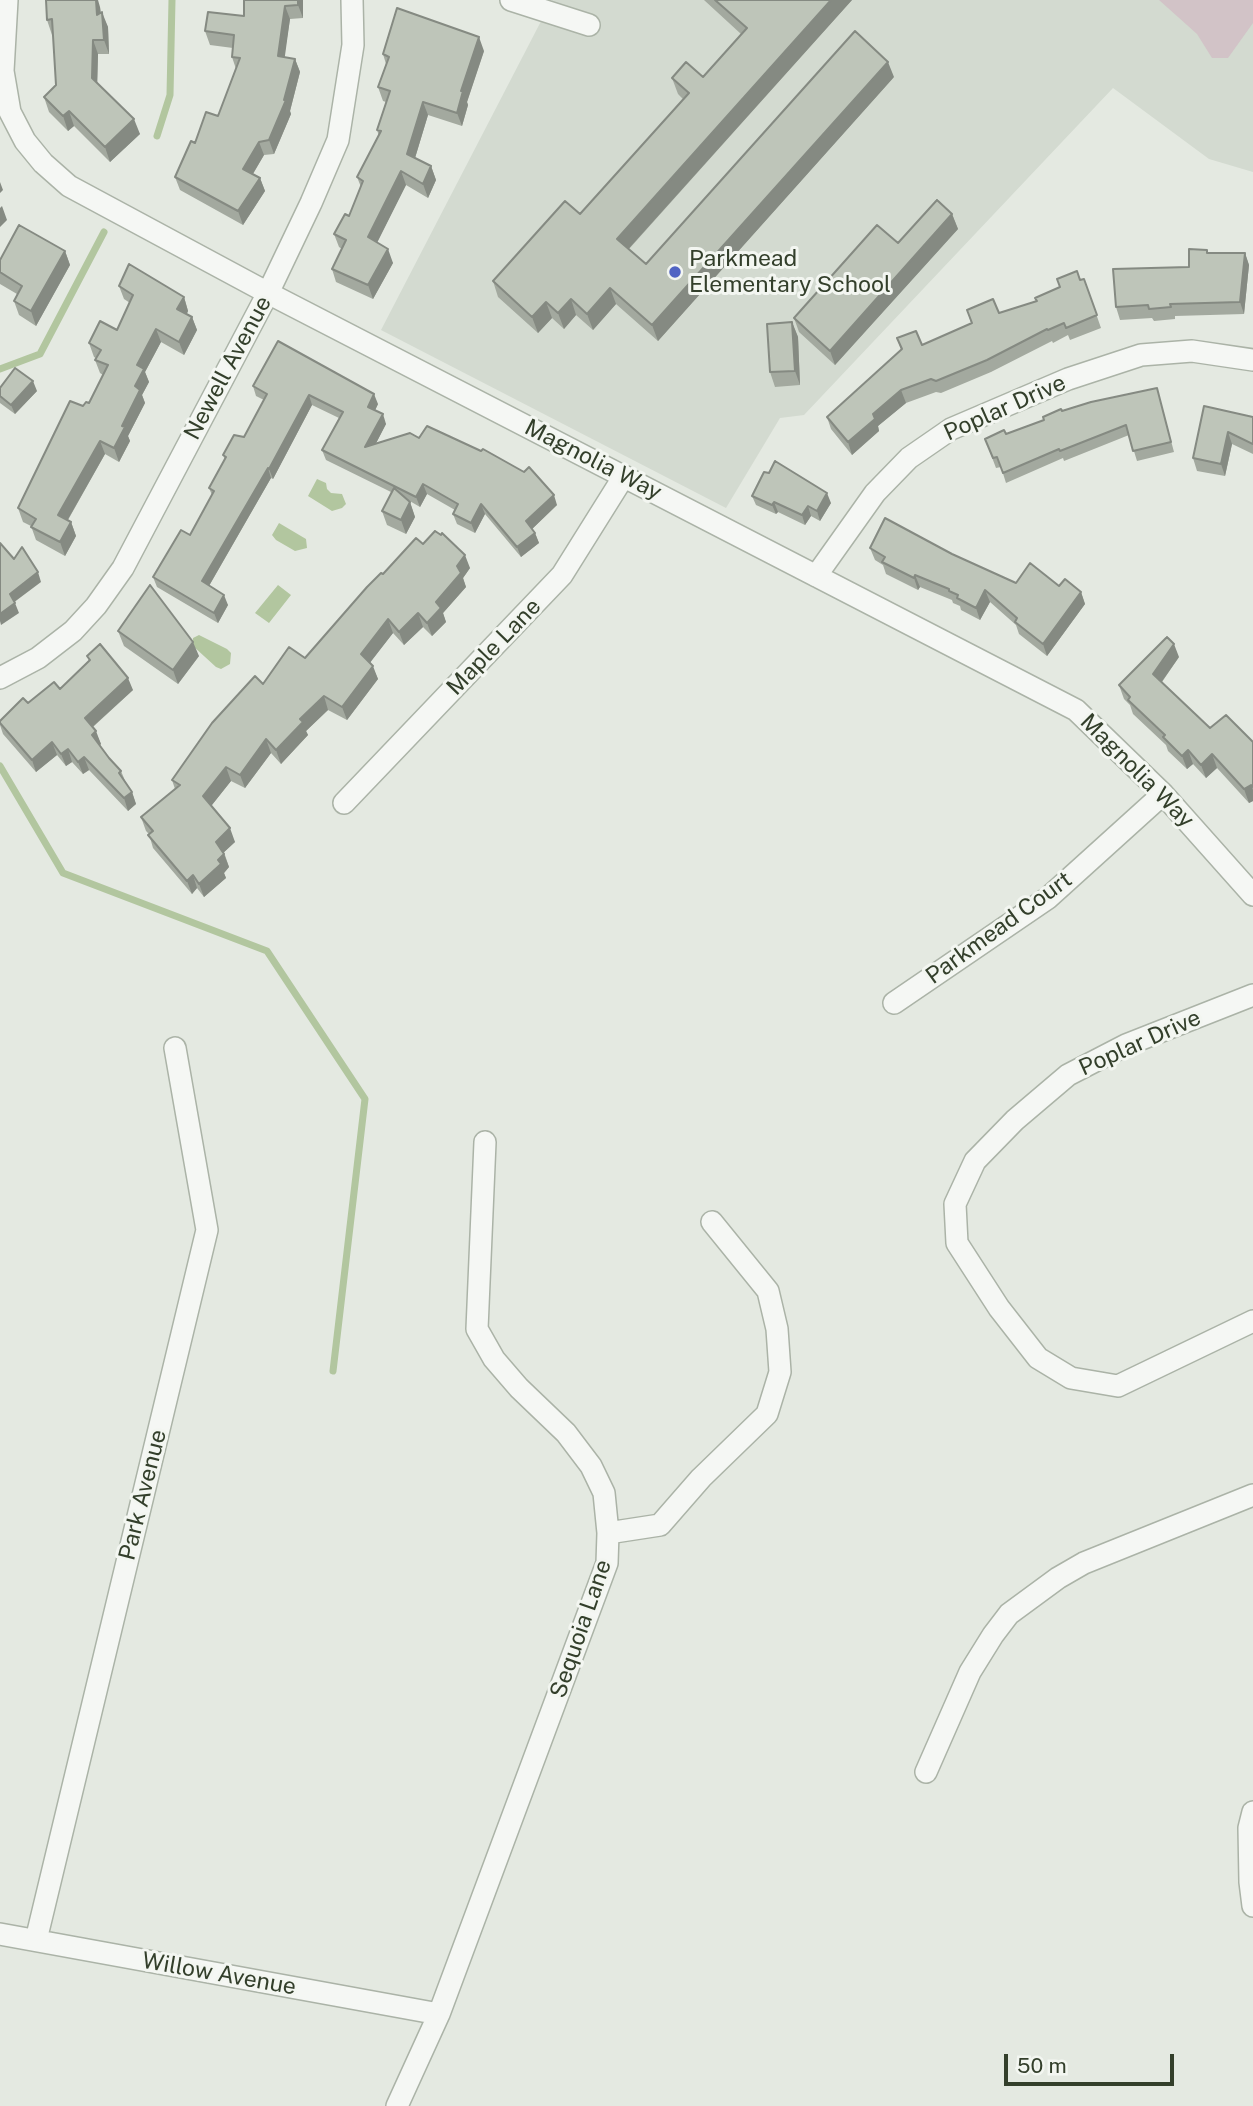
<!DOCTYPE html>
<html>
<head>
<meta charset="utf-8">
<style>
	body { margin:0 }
	#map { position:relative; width:1253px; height:2106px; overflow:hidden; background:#e4e9e1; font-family:"Public Sans",sans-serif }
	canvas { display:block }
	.scale { position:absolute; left:1004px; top:2054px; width:170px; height:32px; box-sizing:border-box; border:4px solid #333f2b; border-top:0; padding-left:9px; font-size:21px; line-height:24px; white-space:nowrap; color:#333f2b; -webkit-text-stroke:5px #f3f6f1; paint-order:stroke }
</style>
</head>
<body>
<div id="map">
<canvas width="1253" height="2106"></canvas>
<div class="scale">50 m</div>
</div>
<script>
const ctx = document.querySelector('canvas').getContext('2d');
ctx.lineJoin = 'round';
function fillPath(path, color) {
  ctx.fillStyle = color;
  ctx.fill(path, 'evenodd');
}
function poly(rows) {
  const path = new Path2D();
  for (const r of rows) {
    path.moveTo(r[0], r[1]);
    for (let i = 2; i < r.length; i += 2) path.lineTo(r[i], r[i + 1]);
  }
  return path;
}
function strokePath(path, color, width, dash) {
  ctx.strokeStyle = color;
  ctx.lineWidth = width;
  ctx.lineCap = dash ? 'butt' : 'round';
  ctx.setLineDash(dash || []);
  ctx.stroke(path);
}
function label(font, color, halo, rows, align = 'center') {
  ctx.font = font + ' "Public Sans",sans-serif';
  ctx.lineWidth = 6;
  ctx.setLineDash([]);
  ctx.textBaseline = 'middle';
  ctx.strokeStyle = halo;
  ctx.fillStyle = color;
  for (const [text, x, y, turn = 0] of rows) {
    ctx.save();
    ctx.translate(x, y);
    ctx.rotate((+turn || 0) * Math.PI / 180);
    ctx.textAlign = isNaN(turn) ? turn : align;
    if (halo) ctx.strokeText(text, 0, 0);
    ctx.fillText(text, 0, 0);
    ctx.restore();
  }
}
const built = poly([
	[552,0,1253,0,1253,172,1209,159,1113,88,804,415,780,418,726,508,381,330]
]);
const green = poly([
	[1159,0,1253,0,1253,23,1228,58,1212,58,1197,34]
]);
const water = poly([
	[317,479,326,483,327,489,331,493,342,494,346,504,342,508,332,511,308,496],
	[279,523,306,539,307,548,295,551,276,540,272,535],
	[278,585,291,595,269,623,255,613],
	[199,635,227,649,231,653,230,664,221,669,216,667,193,646,193,638]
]);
const stream = poly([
	[157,136,170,95,172,0],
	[0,369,40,354,104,232],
	[0,766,63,873,267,951,365,1099,333,1371]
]);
const minor = poly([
	[7,0,3,71,10,112,25,141,43,163,69,186,268,293,1076,710,1163,794,1253,895],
	[511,0,589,25],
	[816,576,875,493,909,458,951,429,1068,379,1141,355,1192,351,1253,360],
	[0,678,38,658,73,631,96,606,123,568,268,293,311,203,338,140,353,45,352,0],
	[344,803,562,575,624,476],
	[1253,995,1126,1045,1068,1075,1015,1120,975,1161,955,1204,957,1243,999,1308,1038,1358,1071,1378,1118,1386,1253,1321],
	[894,1003,1048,898,1163,794],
	[608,1533,660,1525,701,1478,767,1414,780,1372,777,1329,768,1291,712,1222],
	[926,1772,970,1672,993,1635,1009,1614,1058,1578,1084,1563,1253,1495],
	[1253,1812,1249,1828,1250,1882,1253,1906],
	[0,1934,439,2014],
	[36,1940,207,1230,175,1048],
	[397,2106,439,2014,607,1563,608,1533,604,1493,591,1466,566,1433,519,1388,494,1359,477,1329,485,1142]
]);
const wall = poly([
	[303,0,303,18,290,19,284,57,295,59,300,72,290,111,291,114,274,154,264,155,253,174,260,178,265,191,243,225,180,190,175,177,195,143,218,116,236,69,232,57,233,48,210,45,205,31,244,16],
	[704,0,852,0,629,249,646,264,894,77,658,341,616,304,593,330,576,315,564,329,552,318,538,333,498,297,493,281,580,214,683,99,678,94,672,78,703,77,741,34],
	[100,7,101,13,108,27,109,54,98,54,97,84,140,134,110,162,74,126,68,131,49,112,44,97,56,85,53,34,52,35,47,20],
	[484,51,467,102,468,105,462,126,428,115,415,158,431,166,436,180,428,198,406,185,377,242,393,263,373,299,336,282,332,269,342,249,339,247,334,234,349,216,361,187,357,177,379,136,377,130,386,102,383,101,378,87,386,64,383,54],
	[952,214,958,229,835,365,799,332,794,318,898,243],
	[65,251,70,265,36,326,19,315,14,301,17,294,0,284,0,260],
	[1208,253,1245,253,1249,265,1244,314,1175,316,1175,319,1154,321,1152,318,1120,320,1116,307,1189,267],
	[1057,279,1080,280,1084,279,1101,328,1070,340,1068,335,1053,343,1052,341,991,372,941,393,936,392,906,403,878,426,879,431,852,455,831,429,827,417,901,350,897,338,922,345,971,323,967,310,999,313,1037,301,1060,287],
	[119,286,184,297,188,311,187,314,192,317,197,330,184,355,161,342,145,372,149,382,142,395,145,403,128,436,130,441,119,462,105,454,68,520,71,522,76,536,65,556,36,540,31,526,23,522,18,508,83,406,89,403,103,375,100,373,95,360,96,358,94,357,89,343,117,330,130,303,124,299],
	[792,322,798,337,800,385,775,387,770,372],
	[253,386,378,404,375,410,386,424,376,443,419,438,557,505,532,529,535,533,539,543,521,557,485,514,475,533,457,524,453,514,455,510,427,494,420,507,408,500,410,502,415,517,406,534,387,525,382,511,391,492,326,460,322,450,339,418,312,405,273,479,271,478,209,586,228,605,218,623,157,587,153,577,190,535,212,495,209,488,225,460,223,455,244,437,264,400,256,396],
	[0,388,37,391,15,414,0,403],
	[1157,388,1174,452,1137,461,1129,435,1064,461,1063,458,1006,483,1001,467,996,468,985,439,1006,434,1044,420,1062,411],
	[1204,406,1253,417,1253,454,1232,444,1225,476,1197,471,1193,458],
	[752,496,831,503,820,521,811,516,805,525,778,512,776,514,756,505],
	[423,544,470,568,463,578,466,587,443,613,446,622,432,636,423,627,404,645,393,633,370,662,378,679,347,720,328,710,306,731,308,735,281,764,271,753,245,788,231,781,211,806,235,842,224,852,229,867,224,873,226,878,204,897,197,888,192,894,153,848,149,834,146,831,141,817,175,789,172,780,263,684,305,658,383,574],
	[870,548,952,554,1016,583,1059,586,1081,592,1085,604,1047,656,1019,634,1016,625,990,602,980,620,961,610,960,606,953,603,952,600,920,587,918,590,886,574,883,565,875,560],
	[118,631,199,656,178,684,124,646],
	[87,656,133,690,93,727,101,744,100,745,109,758,121,771,126,783,132,792,136,804,128,811,89,770,83,774,72,762,66,766,57,755,36,772,3,734,0,725,0,721,28,703,60,689,89,661],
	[1179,657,1162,682,1210,728,1253,742,1253,801,1249,803,1217,768,1206,778,1193,764,1187,769,1168,751,1166,745,1133,714,1130,705,1124,699,1119,685]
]);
const shadedWall = poly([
	[95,0,98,0,100,7,102,29,97,15],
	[298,0,303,0,303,18,298,5],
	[831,0,852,0,623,255,617,239],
	[285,6,290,19,283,70,278,56],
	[102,12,108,27,109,54,104,40],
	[479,37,484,51,467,102,468,105,462,126,457,113,461,91],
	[93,40,98,54,97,93,92,78],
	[295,59,300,72,290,111,291,114,274,154,269,140,284,100],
	[888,62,894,77,658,341,652,325],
	[423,102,428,115,412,168,407,154],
	[69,111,74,126,68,131,63,116],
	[134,119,140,134,110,162,105,147],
	[259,142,264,155,248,182,243,169],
	[431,166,436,180,428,198,423,184],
	[401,171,406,185,373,251,368,237],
	[260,178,265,191,243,225,238,211],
	[0,182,3,190,0,193],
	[2,206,7,220,0,227,0,208],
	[952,214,958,229,835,365,830,351],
	[388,249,393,263,373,299,368,285],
	[65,251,70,265,36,326,31,311],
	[1245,253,1249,265,1244,314,1240,302],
	[610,288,616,304,593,330,587,314],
	[184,297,188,311,182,323,177,309],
	[571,299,576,315,564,329,558,313],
	[546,302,552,318,538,333,532,317],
	[192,317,197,330,184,355,179,342],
	[792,322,798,337,800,385,795,371],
	[156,329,161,342,145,372,149,382,142,395,145,403,128,436,130,441,119,462,114,448,135,386,137,365],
	[33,381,37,391,15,414,11,405],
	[901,390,906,403,878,426,879,431,852,455,848,442,873,414],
	[374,394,378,404,372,417,368,407],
	[309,395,312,405,273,479,269,469],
	[383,414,386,424,369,457,365,447],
	[1228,432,1232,444,1225,476,1221,464],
	[100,441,105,454,63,528,58,515],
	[268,468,271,478,206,591,202,581],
	[423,484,427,494,420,507,416,497],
	[827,493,831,503,820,521,817,511],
	[554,495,557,505,530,531,526,521],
	[410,502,415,517,406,534,401,520],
	[774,502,778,512,776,514,772,505],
	[481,504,485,514,475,533,471,523],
	[808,506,811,516,805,525,802,515],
	[71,522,76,536,65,556,60,542],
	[535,533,539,543,521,557,517,547],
	[465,555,470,568,463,578,466,587,443,613,446,622,432,636,427,623,436,602,457,566],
	[38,572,41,582,13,603,10,594],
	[915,575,920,587,918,590,914,578],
	[985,590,990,602,980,620,976,608],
	[1081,592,1085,604,1047,656,1043,644],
	[224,595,228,605,218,623,214,613],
	[15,603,19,613,1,625,0,621,0,614],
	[418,613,423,627,404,645,399,632],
	[388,619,393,633,366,668,361,654],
	[193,642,199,656,178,684,173,670],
	[1174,644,1179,657,1158,687,1153,674],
	[373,666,378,679,347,720,342,707],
	[128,678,133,690,89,730,85,718],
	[324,696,328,710,306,731,308,735,281,764,276,750,300,719],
	[96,731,101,744,97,748,92,735],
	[266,739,271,753,245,788,240,775],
	[52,742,57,755,36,772,32,760],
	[68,749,72,762,66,766,61,754],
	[1188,750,1193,764,1187,769,1182,756],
	[1212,754,1217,768,1206,778,1201,765],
	[84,757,89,770,83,774,78,762],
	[226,767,231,781,208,810,203,796],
	[1251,785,1253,790,1253,801,1249,803,1244,789],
	[132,792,136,804,128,811,124,798],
	[230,828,235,842,221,855,216,842],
	[224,854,229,867,224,873,226,878,204,897,199,884],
	[193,875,197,888,192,894,187,881]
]);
const building = poly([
	[46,0,96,0,97,15,102,12,104,40,93,40,92,78,134,119,105,147,69,111,63,116,44,97,56,85,52,19,47,20,46,0],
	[244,0,298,0,298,5,285,6,278,56,295,59,284,100,286,100,269,140,259,142,243,169,260,178,238,211,175,177,191,141,195,143,206,112,218,116,240,58,232,57,234,35,205,31,208,12,244,16,244,0],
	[715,0,831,0,617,239,646,264,855,31,888,62,652,325,610,288,587,314,571,299,558,313,546,302,532,317,493,281,565,201,580,214,689,93,672,78,686,62,703,77,747,28,715,0],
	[397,8,479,37,461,91,463,91,457,113,423,102,407,154,431,166,423,184,401,171,368,237,388,249,368,285,332,269,346,240,334,234,345,214,349,216,363,181,357,177,381,131,377,130,390,91,378,87,389,57,383,54,397,8],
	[937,200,952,214,830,351,794,318,877,225,898,243,937,200],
	[19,225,65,251,31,311,14,301,22,286,0,272,0,260,19,225],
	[1189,249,1207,250,1207,253,1245,253,1240,302,1170,304,1171,307,1149,309,1148,305,1116,307,1113,269,1189,267,1189,249],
	[129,264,184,297,177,309,192,317,179,342,156,329,137,365,144,369,135,386,140,390,122,426,125,427,114,448,100,441,58,515,71,522,60,542,31,527,36,519,18,508,70,401,83,406,86,402,89,403,108,365,95,360,101,350,89,343,100,321,117,330,133,295,119,286,129,264],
	[1077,271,1080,280,1084,279,1097,315,1066,328,1064,323,1048,330,1047,329,987,360,936,381,931,379,901,390,873,414,875,419,848,442,827,417,902,349,897,338,916,331,922,345,972,323,967,310,993,299,999,313,1037,301,1035,298,1060,287,1057,279,1077,271],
	[792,322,795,371,770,372,767,324,792,322],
	[278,341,374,394,368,407,383,414,365,447,410,433,419,438,427,426,481,451,483,449,524,472,529,467,554,495,526,521,535,533,517,547,481,504,471,523,453,514,458,504,423,484,416,497,322,450,343,412,309,395,269,469,268,468,202,581,224,595,214,613,153,577,181,530,190,535,214,491,209,488,226,457,223,455,234,435,244,437,267,394,253,386,278,341],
	[15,368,33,381,11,405,0,396,0,388,15,368],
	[1157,388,1171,442,1133,451,1126,425,1060,451,1059,449,1003,473,997,457,993,458,985,439,1004,430,1006,434,1044,420,1043,417,1061,409,1062,411,1091,402,1157,388],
	[1204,406,1253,417,1253,444,1228,432,1221,464,1193,458,1204,406],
	[775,461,827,493,817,511,808,506,802,515,774,502,772,505,752,496,764,472,769,473,775,461],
	[394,488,410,502,401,520,382,511,394,488],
	[885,518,952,554,1016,583,1030,563,1059,586,1065,579,1081,592,1043,644,1015,622,1017,618,985,590,976,608,957,598,958,595,949,591,949,589,915,575,914,578,882,562,885,557,870,548,885,518],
	[435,531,441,535,442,533,465,555,457,566,461,573,436,602,441,608,427,623,418,613,399,632,388,619,361,654,373,666,342,707,324,696,300,719,303,722,276,750,266,739,240,775,226,767,203,796,230,828,216,842,224,854,218,860,221,864,199,884,193,875,187,881,148,835,153,831,141,817,180,785,172,780,212,723,255,676,263,684,289,647,305,658,367,587,381,573,383,574,416,538,423,544,435,531],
	[0,543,14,559,22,547,38,572,10,594,15,603,0,614,0,543],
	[150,585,193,642,173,670,118,631,150,585],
	[1167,637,1174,644,1153,674,1210,728,1226,715,1253,742,1253,787,1251,785,1244,789,1212,754,1201,765,1188,750,1182,756,1163,737,1165,735,1128,700,1130,697,1119,685,1167,637],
	[100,644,128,678,85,718,96,731,92,735,109,758,121,771,119,773,132,792,124,798,84,757,78,762,68,749,61,754,52,742,32,760,0,723,0,721,23,698,28,703,54,682,60,689,90,660,87,656,100,644]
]);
const markers = [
	[675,272,7,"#5164c3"]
];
const poiNames = [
	["Parkmead",689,259],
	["Elementary School",689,285]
];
const streetNames = [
	["Newell Avenue",228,368,-62],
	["Poplar Drive",1005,408,-24],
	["Magnolia Way",593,460,27],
	["Maple Lane",494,647,-46],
	["Magnolia Way",1137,771,45],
	["Parkmead Court",999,928,-36],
	["Poplar Drive",1140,1043,-24],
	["Park Avenue",143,1495,-76],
	["Sequoia Lane",581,1629,-71],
	["Willow Avenue",219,1974,10]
];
fillPath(built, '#d3dad0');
fillPath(green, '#d2c3c7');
fillPath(water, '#b2c69f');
strokePath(stream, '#b2c69f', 7);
strokePath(minor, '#abb3a7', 24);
strokePath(minor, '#f5f7f4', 21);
fillPath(wall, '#a3a99f');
fillPath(shadedWall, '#858a82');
fillPath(building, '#bec5b9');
strokePath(building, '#858a82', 2);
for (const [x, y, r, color] of markers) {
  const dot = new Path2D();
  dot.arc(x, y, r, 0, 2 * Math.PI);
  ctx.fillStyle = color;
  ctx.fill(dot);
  strokePath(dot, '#f3f6f1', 2.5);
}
label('23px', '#333f2b', '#f3f6f1', poiNames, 'left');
label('23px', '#333f2b', '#f3f6f1', streetNames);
</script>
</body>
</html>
